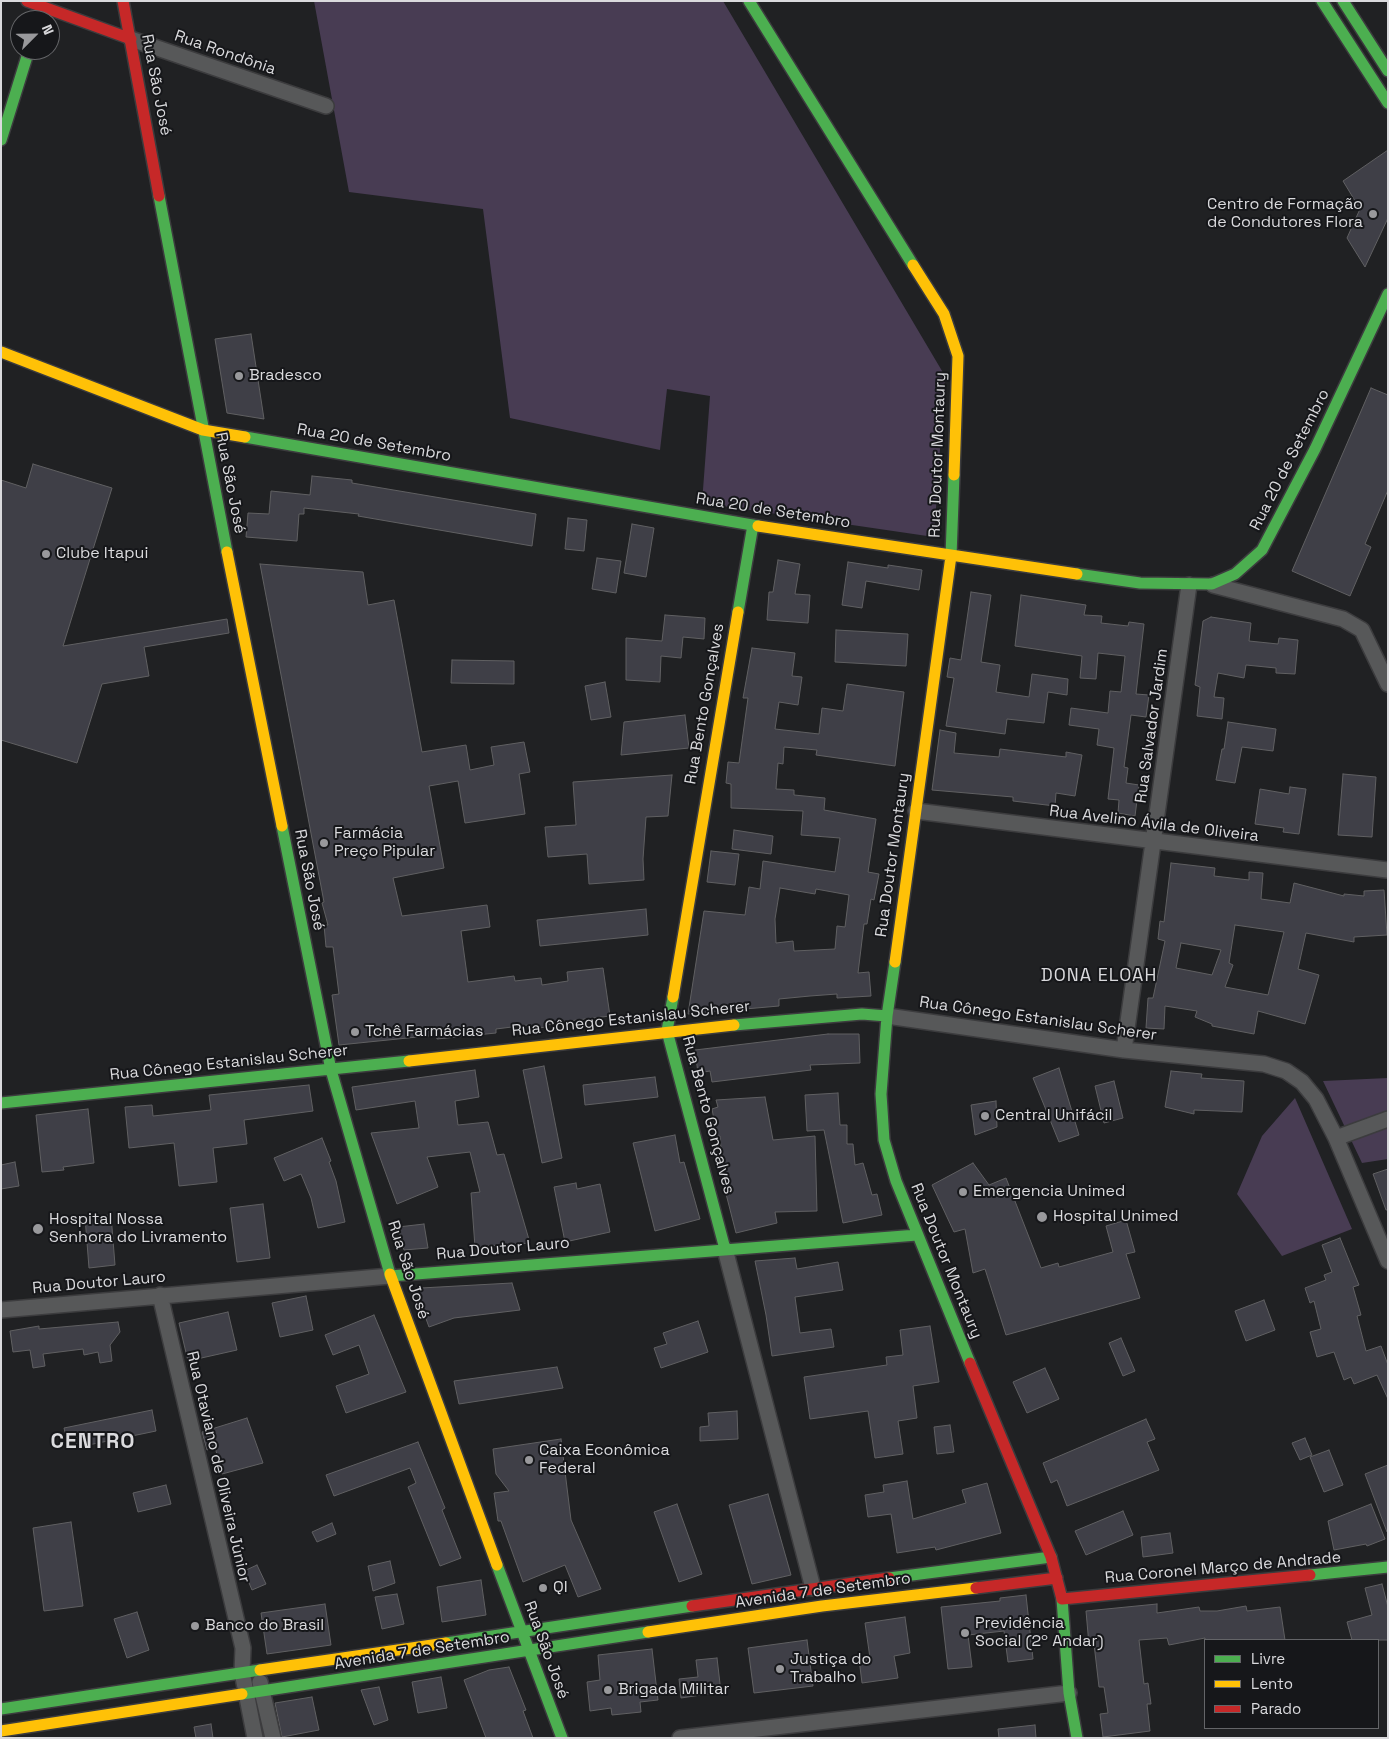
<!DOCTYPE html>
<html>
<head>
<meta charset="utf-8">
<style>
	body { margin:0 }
	#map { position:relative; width:1389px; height:1739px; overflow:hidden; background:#202123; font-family:"Space Grotesk",sans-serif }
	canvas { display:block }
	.frame { position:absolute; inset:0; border:2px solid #dadadd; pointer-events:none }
	.legend { position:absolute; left:1204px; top:1639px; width:175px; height:90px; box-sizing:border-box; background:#16171a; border:1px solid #646568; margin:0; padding:6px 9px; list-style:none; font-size:15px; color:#dadadd }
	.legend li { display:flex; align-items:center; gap:10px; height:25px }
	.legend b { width:25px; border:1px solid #646568 }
	.north { position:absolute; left:10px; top:10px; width:50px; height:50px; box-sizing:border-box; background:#16171a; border:1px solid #646568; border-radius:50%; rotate:67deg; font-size:14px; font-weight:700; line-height:20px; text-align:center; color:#dadadd }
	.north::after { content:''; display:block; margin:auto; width:18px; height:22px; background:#99999c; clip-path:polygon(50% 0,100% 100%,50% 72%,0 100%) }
</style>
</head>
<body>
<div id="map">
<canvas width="1389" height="1739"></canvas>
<div class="frame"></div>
<ul class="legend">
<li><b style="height:6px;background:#4caf50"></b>Livre</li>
<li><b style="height:6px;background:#ffc107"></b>Lento</li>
<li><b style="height:6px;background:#c62828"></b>Parado</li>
</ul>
<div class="north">N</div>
</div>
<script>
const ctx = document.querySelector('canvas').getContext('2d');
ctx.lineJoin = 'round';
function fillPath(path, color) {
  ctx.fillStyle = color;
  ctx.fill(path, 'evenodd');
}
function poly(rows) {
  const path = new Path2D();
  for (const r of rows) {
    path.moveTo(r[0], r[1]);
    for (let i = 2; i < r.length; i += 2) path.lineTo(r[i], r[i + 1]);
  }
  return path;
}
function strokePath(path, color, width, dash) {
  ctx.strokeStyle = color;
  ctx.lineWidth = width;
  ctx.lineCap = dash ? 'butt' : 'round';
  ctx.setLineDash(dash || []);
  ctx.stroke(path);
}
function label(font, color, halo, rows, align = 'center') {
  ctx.font = font + ' "Space Grotesk",sans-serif';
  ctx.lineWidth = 4;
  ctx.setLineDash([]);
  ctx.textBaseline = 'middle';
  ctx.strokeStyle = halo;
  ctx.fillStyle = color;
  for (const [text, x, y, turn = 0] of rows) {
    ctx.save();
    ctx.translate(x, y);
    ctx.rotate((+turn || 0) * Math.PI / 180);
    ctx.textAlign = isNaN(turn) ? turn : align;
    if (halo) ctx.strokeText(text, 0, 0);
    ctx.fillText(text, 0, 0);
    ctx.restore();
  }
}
const green = poly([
	[314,1,723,1,945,376,934,537,702,503,710,396,667,389,660,450,510,418,483,209,349,192],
	[1388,1078,1388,1159,1362,1163,1323,1081],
	[1295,1098,1352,1229,1282,1256,1237,1194,1262,1136]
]);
const building = poly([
	[1388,150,1388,218,1365,267,1347,238,1360,209,1343,181,1388,150],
	[251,334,264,419,227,413,215,339,251,334],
	[1371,388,1388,395,1388,490,1365,544,1371,547,1350,596,1292,571,1371,388],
	[33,464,112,488,63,646,227,619,229,633,144,647,149,676,102,684,77,763,1,740,1,480,26,488,33,464],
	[312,476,352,480,352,483,536,514,532,546,358,516,359,514,304,508,304,514,299,514,297,541,246,537,248,513,269,514,271,491,310,495,312,476],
	[568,518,587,520,584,551,565,549,568,518],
	[632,524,654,528,646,577,624,573,632,524],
	[597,558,621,561,616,593,592,589,597,558],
	[778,560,800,564,795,594,810,595,808,623,767,620,769,592,773,592,778,560],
	[848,562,888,568,888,565,922,570,919,590,866,581,862,608,842,605,848,562],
	[260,564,363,572,368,605,394,600,422,752,466,745,470,770,494,765,491,747,524,742,530,772,519,774,525,814,465,823,458,781,429,786,444,868,393,878,402,916,487,905,490,927,461,931,468,982,514,976,515,981,541,978,542,985,568,981,567,972,603,968,610,1016,569,1021,547,1025,547,1027,529,1029,528,1025,496,1029,496,1033,437,1039,437,1035,339,1045,332,995,339,994,333,947,326,947,324,925,328,925,322,903,324,902,260,564],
	[971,592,991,595,981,662,1000,665,996,692,1029,697,1032,674,1068,679,1067,695,1048,692,1044,723,1007,719,1005,734,946,726,954,678,947,677,950,658,961,660,971,592],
	[1021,595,1086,605,1084,615,1102,616,1101,623,1128,626,1129,622,1144,624,1136,694,1149,695,1146,717,1131,715,1124,767,1128,768,1126,783,1139,785,1135,816,1118,813,1119,800,1108,799,1114,748,1097,745,1099,729,1069,725,1071,708,1108,713,1110,691,1121,692,1125,656,1098,653,1096,679,1080,678,1082,656,1015,646,1021,595],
	[665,615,705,618,704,639,683,637,681,658,661,656,660,682,626,680,626,638,662,641,665,615],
	[1211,617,1251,623,1249,641,1278,644,1279,638,1298,640,1295,674,1276,673,1276,668,1246,665,1244,678,1218,673,1214,697,1224,698,1222,719,1197,716,1200,687,1195,685,1203,621,1211,617],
	[836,630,908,634,906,666,835,662,836,630],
	[752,648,795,653,792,676,802,677,798,705,779,702,775,729,819,734,822,708,843,711,847,684,904,692,895,766,816,755,817,750,784,747,783,764,778,763,776,789,794,790,794,795,825,798,824,810,876,819,868,872,879,874,874,900,871,899,867,924,864,924,858,973,869,972,871,996,837,998,837,994,810,996,779,999,779,1006,688,1014,704,911,745,915,749,887,760,889,763,861,835,872,840,838,801,835,803,811,731,808,731,784,726,783,728,762,739,763,748,698,743,698,752,648],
	[780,888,815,894,816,889,849,895,845,927,837,926,835,949,794,951,793,941,776,943,775,919,780,888],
	[452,660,514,661,514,684,451,683,452,660],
	[605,682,611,717,591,720,585,686,605,682],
	[685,715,689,748,621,755,624,722,685,715],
	[1228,722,1276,729,1273,751,1242,747,1235,783,1216,780,1222,749,1224,749,1228,722],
	[940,730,956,733,954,753,999,757,1000,749,1066,757,1066,752,1082,755,1075,796,1056,793,1055,806,1013,801,1013,797,932,790,940,730],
	[1343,774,1376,777,1372,837,1338,835,1343,774],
	[672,775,668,816,646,817,643,859,644,880,589,884,587,854,548,857,545,827,576,825,573,782,672,775],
	[1290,787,1306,789,1299,834,1283,832,1284,828,1255,824,1260,789,1289,794,1290,787],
	[734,830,773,836,771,854,732,849,734,830],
	[711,851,739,854,735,885,707,882,711,851],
	[1171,863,1215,868,1214,876,1249,880,1249,872,1263,873,1261,899,1290,903,1294,883,1344,896,1344,894,1364,896,1364,891,1384,890,1387,935,1354,937,1354,942,1306,933,1298,969,1319,975,1305,1024,1258,1011,1254,1034,1212,1026,1212,1024,1195,1017,1197,1011,1165,1006,1164,1029,1146,1028,1148,998,1153,998,1165,941,1158,939,1160,921,1164,922,1171,863],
	[1235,925,1284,932,1268,995,1225,987,1233,965,1229,963,1235,925],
	[1181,943,1221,950,1212,975,1176,968,1181,943],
	[646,909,648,935,540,946,537,920,646,909],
	[828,1034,859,1034,860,1063,810,1065,811,1070,712,1082,710,1071,698,1073,695,1050,828,1034],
	[544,1066,562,1158,542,1163,523,1070,544,1066],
	[1059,1068,1079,1135,1059,1142,1033,1078,1059,1068],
	[475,1070,479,1097,455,1101,458,1125,488,1122,497,1155,504,1154,530,1243,475,1247,471,1193,480,1192,470,1152,427,1157,438,1187,397,1204,371,1133,419,1128,415,1101,356,1110,352,1087,475,1070],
	[1171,1071,1202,1074,1201,1078,1244,1081,1242,1112,1194,1110,1194,1114,1165,1107,1171,1071],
	[655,1077,658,1097,585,1105,583,1085,655,1077],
	[1114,1081,1123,1118,1104,1123,1095,1086,1114,1081],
	[309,1085,313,1111,244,1120,247,1144,213,1148,217,1182,179,1186,174,1143,129,1148,125,1107,152,1105,153,1116,211,1110,209,1095,309,1085],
	[838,1093,840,1125,847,1125,847,1144,853,1144,855,1165,863,1163,872,1195,877,1194,882,1215,843,1223,824,1130,807,1131,805,1095,838,1093],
	[765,1097,773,1140,815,1136,817,1211,775,1212,777,1223,736,1233,724,1186,720,1136,717,1136,712,1109,718,1107,716,1100,765,1097],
	[996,1101,997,1127,975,1135,971,1105,996,1101],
	[88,1109,94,1163,63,1167,64,1170,42,1172,36,1115,88,1109],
	[675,1135,680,1163,684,1162,700,1219,655,1231,633,1143,675,1135],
	[322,1138,331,1161,329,1162,336,1181,345,1222,318,1228,311,1198,301,1174,284,1181,274,1158,322,1138],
	[15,1162,19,1186,1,1189,1,1165,15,1162],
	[973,1163,989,1185,1006,1178,1041,1268,1058,1263,1059,1267,1113,1252,1106,1226,1126,1220,1135,1252,1126,1254,1140,1298,1006,1335,985,1269,973,1273,965,1229,954,1232,932,1185,973,1163],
	[1388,1169,1388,1210,1386,1210,1373,1174,1388,1169],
	[576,1183,577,1189,600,1184,610,1232,565,1242,554,1187,576,1183],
	[263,1204,270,1258,237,1262,230,1208,263,1204],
	[111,1215,115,1265,89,1268,85,1217,111,1215],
	[424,1224,428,1248,404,1250,398,1227,424,1224],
	[1340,1238,1359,1285,1353,1287,1361,1315,1357,1316,1366,1351,1381,1346,1388,1365,1388,1399,1377,1375,1354,1384,1351,1377,1344,1380,1334,1352,1317,1357,1310,1332,1321,1329,1314,1301,1310,1303,1305,1288,1326,1280,1324,1275,1332,1272,1322,1245,1340,1238],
	[795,1258,797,1269,838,1262,843,1290,795,1297,800,1333,831,1329,834,1347,772,1356,766,1315,755,1261,795,1258],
	[512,1283,520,1310,454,1318,429,1327,417,1294,421,1288,512,1283],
	[306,1296,313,1330,280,1337,272,1303,306,1296],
	[1264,1300,1275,1330,1246,1341,1235,1311,1264,1300],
	[228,1312,237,1350,188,1361,179,1323,228,1312],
	[374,1315,406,1392,346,1413,336,1386,369,1374,359,1345,333,1355,325,1335,374,1315],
	[698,1321,708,1352,661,1368,654,1348,667,1344,663,1333,698,1321],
	[118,1322,120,1332,110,1345,112,1361,100,1363,98,1352,84,1355,83,1349,43,1354,45,1366,33,1368,30,1350,13,1352,10,1331,39,1326,39,1329,118,1322],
	[930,1326,939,1382,913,1386,917,1418,898,1421,903,1454,875,1458,868,1411,810,1419,804,1377,887,1365,886,1357,903,1355,900,1330,930,1326],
	[1121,1338,1135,1371,1123,1376,1109,1343,1121,1338],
	[557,1367,563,1388,459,1404,454,1381,557,1367],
	[1045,1368,1059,1399,1027,1413,1013,1382,1045,1368],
	[152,1410,156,1431,69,1449,64,1428,152,1410],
	[737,1411,738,1439,700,1441,700,1427,709,1426,708,1413,737,1411],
	[247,1418,263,1463,222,1474,215,1447,207,1450,202,1432,247,1418],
	[1146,1419,1155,1439,1147,1442,1159,1470,1067,1506,1057,1480,1051,1483,1043,1463,1146,1419],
	[950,1425,954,1452,937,1454,934,1427,950,1425],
	[1305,1438,1312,1455,1300,1460,1292,1443,1305,1438],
	[561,1439,571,1520,601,1589,578,1597,565,1565,523,1582,501,1521,498,1521,494,1493,509,1491,496,1474,493,1449,561,1439],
	[418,1442,445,1508,442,1510,461,1558,440,1566,408,1487,416,1483,410,1468,334,1496,326,1475,418,1442],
	[1329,1450,1343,1485,1324,1492,1310,1457,1329,1450],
	[1388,1465,1388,1532,1387,1532,1365,1474,1388,1465],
	[907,1481,913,1519,966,1503,962,1490,987,1483,1001,1533,936,1550,935,1547,897,1553,891,1514,868,1517,865,1495,884,1492,883,1485,907,1481],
	[166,1485,171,1504,138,1512,133,1493,166,1485],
	[768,1494,791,1575,752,1584,729,1505,768,1494],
	[677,1504,702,1574,679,1582,654,1512,677,1504],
	[1371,1504,1385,1539,1367,1546,1366,1544,1334,1550,1328,1521,1371,1504],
	[1123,1511,1133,1535,1086,1555,1075,1531,1123,1511],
	[71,1522,83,1606,44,1611,33,1528,71,1522],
	[332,1523,336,1534,317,1542,312,1532,332,1523],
	[1170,1533,1173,1553,1143,1557,1141,1537,1170,1533],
	[390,1561,395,1583,373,1591,368,1566,390,1561],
	[257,1565,266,1584,252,1590,244,1571,257,1565],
	[481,1580,486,1615,442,1622,437,1587,481,1580],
	[1382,1584,1388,1607,1388,1640,1352,1640,1347,1622,1372,1615,1365,1588,1382,1584],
	[397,1594,404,1624,382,1629,375,1597,397,1594],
	[1026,1595,1033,1659,1008,1662,1004,1631,968,1635,972,1667,948,1669,941,1607,1000,1601,1000,1598,1026,1595],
	[325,1604,331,1645,267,1654,261,1613,325,1604],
	[1157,1604,1157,1613,1199,1607,1200,1611,1217,1611,1246,1606,1247,1611,1280,1607,1285,1640,1205,1640,1205,1638,1169,1645,1167,1638,1139,1640,1144,1684,1148,1683,1151,1704,1147,1704,1150,1731,1103,1737,1100,1714,1108,1713,1104,1687,1099,1687,1094,1644,1089,1645,1086,1611,1157,1604],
	[137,1612,149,1650,127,1658,114,1619,137,1612],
	[905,1617,910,1653,894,1656,898,1678,862,1683,859,1659,870,1658,865,1623,905,1617],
	[807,1640,813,1686,754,1693,748,1648,807,1640],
	[652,1649,658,1700,640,1702,641,1712,612,1715,611,1708,590,1711,587,1682,600,1680,598,1655,652,1649],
	[717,1658,721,1692,681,1698,679,1679,698,1677,696,1660,717,1658],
	[509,1667,526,1710,523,1711,533,1738,486,1738,464,1680,489,1670,509,1667],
	[441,1677,447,1708,418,1713,412,1682,441,1677],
	[379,1687,388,1720,374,1725,361,1690,379,1687],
	[312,1697,319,1730,282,1737,275,1703,312,1697],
	[211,1724,213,1738,196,1738,194,1727,211,1724],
	[1035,1725,1036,1738,999,1738,998,1729,1035,1725]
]);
const street = poly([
	[131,39,326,106],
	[1213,585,1343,619,1362,630,1388,684],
	[916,811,1387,870],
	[887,1016,1124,1050,1264,1064,1286,1071,1302,1082,1316,1099,1336,1138,1388,1261],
	[1124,1050,1189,585],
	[1336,1138,1388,1119],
	[725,1249,813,1588],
	[160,1295,243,1648,242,1672,255,1738],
	[1,1310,390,1276],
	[260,1682,273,1738],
	[680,1738,1069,1693]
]);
const fast = poly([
	[749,1,913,265],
	[1322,1,1388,103],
	[1343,1,1388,71],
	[1,140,29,50],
	[159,196,227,552],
	[245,437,758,526],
	[951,556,954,475],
	[1077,574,1140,583,1212,584,1235,574,1262,550,1315,449,1388,294],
	[738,612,753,525],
	[282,826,331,1070,390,1274],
	[895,962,887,1016,881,1094,884,1140,896,1181,970,1363],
	[673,997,667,1031,725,1249],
	[734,1025,862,1014,887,1016],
	[1,1103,409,1061],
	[390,1276,917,1235],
	[497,1565,562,1738],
	[1310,1575,1388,1567],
	[889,1578,1051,1557],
	[1062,1599,1069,1693,1077,1738],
	[446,1643,692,1606],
	[242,1694,648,1632],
	[1,1709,260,1670]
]);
const slow = poly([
	[913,265,944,314,958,356,954,475],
	[1,352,203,430,245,437],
	[758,526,1077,574],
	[227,552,282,826],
	[895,962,951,556],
	[673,997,738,612],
	[409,1061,734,1025],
	[390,1274,497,1565],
	[648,1632,822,1606,976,1588],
	[260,1670,446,1643],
	[1,1731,242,1694]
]);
const jam = poly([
	[27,1,131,39],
	[123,1,159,196],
	[970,1363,1051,1557,1062,1599],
	[976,1588,1057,1578],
	[1062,1599,1310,1575],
	[692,1606,889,1578]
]);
const markers = [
	[1373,214,5,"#99999c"],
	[239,376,5,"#99999c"],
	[46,554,5,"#99999c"],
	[324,843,5,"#99999c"],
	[355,1032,5,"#99999c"],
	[985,1116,5,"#99999c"],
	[963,1192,5,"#99999c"],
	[1042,1217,6,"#99999c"],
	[38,1229,6,"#99999c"],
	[529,1460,5,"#99999c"],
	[543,1588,5,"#99999c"],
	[195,1626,5,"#99999c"],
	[965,1633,5,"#99999c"],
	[780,1669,5,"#99999c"],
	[608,1690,5,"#99999c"]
];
const streetNames = [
	["Rua Rondônia",225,53,19],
	["Rua São José",156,85,79],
	["Rua 20 de Setembro",374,443,10],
	["Rua Doutor Montaury",938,455,-88],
	["Rua 20 de Setembro",1290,460,-63],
	["Rua São José",230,483,79],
	["Rua 20 de Setembro",773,511,9],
	["Rua Bento Gonçalves",705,704,-80],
	["Rua Salvador Jardim",1152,726,-82],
	["Rua Avelino Ávila de Oliveira",1154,824,7],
	["Rua Doutor Montaury",893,855,-82],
	["Rua São José",309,880,79],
	["Rua Cônego Estanislau Scherer",631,1019,-6],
	["Rua Cônego Estanislau Scherer",1038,1019,8],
	["Rua Cônego Estanislau Scherer",229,1063,-6],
	["Rua Bento Gonçalves",708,1115,75],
	["Rua Doutor Lauro",503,1249,-5],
	["Rua Doutor Montaury",946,1261,68],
	["Rua São José",408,1270,72],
	["Rua Doutor Lauro",99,1283,-5],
	["Rua Otaviano de Oliveira Júnior",218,1467,77],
	["Rua Coronel Março de Andrade",1223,1568,-5],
	["Avenida 7 de Setembro",823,1591,-8],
	["Rua São José",546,1650,70],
	["Avenida 7 de Setembro",422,1651,-9]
];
const poiNames = [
	["Centro de Formação",1363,205,"right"],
	["de Condutores Flora",1363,223,"right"],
	["Bradesco",249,376],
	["Clube Itapui",56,554],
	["Farmácia",334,834],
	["Preço Pipular",334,852],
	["Tchê Farmácias",365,1032],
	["Central Unifácil",995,1116],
	["Emergencia Unimed",973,1192],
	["Hospital Unimed",1053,1217],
	["Hospital Nossa",49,1220],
	["Senhora do Livramento",49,1238],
	["Caixa Econômica",539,1451],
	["Federal",539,1469],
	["QI",553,1588],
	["Previdência",975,1624],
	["Social (2º Andar)",975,1642],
	["Banco do Brasil",205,1626],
	["Justiça do",790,1660],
	["Trabalho",790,1678],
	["Brigada Militar",618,1690]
];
const neighbourhoodNames = [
	["DONA ELOAH",1099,976]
];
const districtNames = [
	["CENTRO",93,1442]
];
fillPath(green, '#483c53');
fillPath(building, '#3f3f47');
strokePath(building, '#606062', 1);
strokePath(street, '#3c3c3e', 18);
strokePath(fast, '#3c3c3e', 14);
strokePath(slow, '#3c3c3e', 14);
strokePath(jam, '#3c3c3e', 14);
strokePath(street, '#575859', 15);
strokePath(fast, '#4caf50', 11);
strokePath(slow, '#ffc107', 11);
strokePath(jam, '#c62828', 11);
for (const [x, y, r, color] of markers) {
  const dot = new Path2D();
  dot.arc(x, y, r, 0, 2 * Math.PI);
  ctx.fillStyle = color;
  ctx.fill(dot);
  strokePath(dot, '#16171a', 2);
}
label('16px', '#dadadd', '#16171a', streetNames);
label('16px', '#dadadd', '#16171a', poiNames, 'left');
ctx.letterSpacing = '1px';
label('18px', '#dadadd', '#16171a', neighbourhoodNames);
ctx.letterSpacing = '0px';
ctx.letterSpacing = '1px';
label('bold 21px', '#dadadd', '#16171a', districtNames);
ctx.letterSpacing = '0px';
</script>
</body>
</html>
